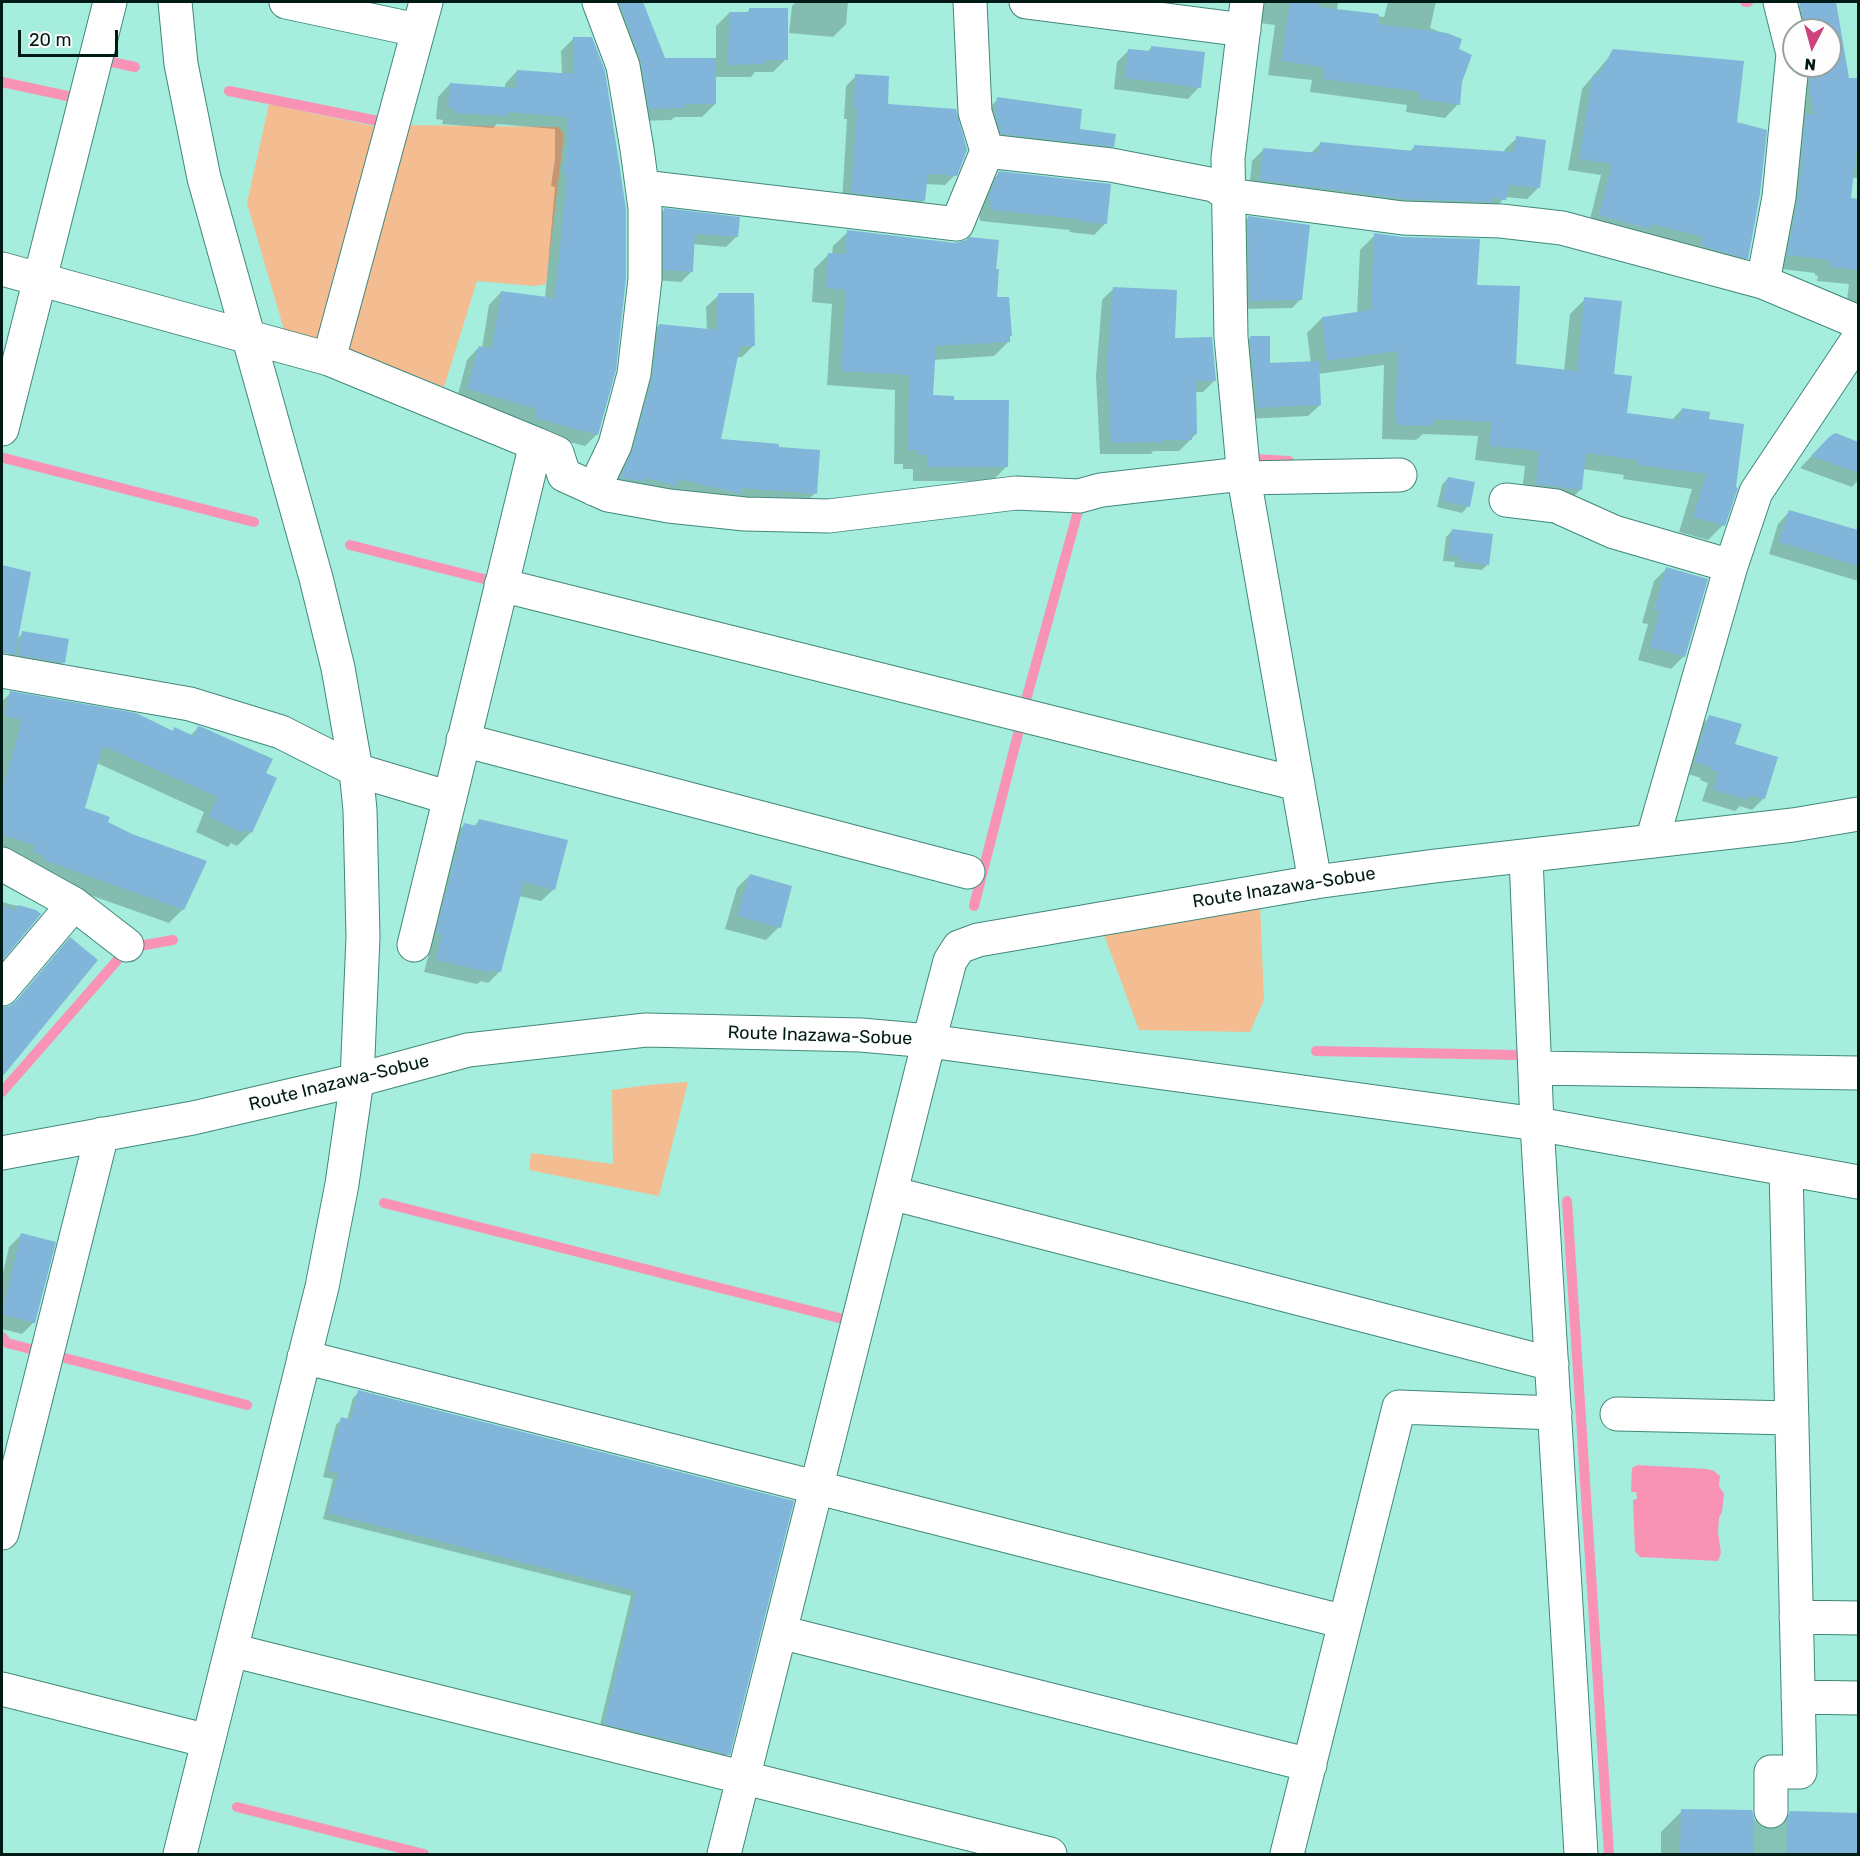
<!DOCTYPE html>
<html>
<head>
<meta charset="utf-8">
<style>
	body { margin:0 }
	#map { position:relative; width:1860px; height:1856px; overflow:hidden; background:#a5eddd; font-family:Rubik,sans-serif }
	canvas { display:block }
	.frame { position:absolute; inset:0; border:3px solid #001b16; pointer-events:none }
	.north { position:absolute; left:1782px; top:18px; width:60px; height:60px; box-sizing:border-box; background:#fdfdfd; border:2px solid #98a3a1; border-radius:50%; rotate:186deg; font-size:16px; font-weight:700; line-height:24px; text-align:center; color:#001b16 }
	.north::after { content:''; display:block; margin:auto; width:21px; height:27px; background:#cc427b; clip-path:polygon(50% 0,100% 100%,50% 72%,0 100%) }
	.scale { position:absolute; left:18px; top:30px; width:100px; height:27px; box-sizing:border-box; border:3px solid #001b16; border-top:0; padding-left:8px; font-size:18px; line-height:21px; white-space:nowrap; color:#001b16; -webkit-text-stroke:4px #fdfdfd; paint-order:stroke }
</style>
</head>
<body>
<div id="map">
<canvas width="1860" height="1856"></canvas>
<div class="frame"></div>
<div class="north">N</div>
<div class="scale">20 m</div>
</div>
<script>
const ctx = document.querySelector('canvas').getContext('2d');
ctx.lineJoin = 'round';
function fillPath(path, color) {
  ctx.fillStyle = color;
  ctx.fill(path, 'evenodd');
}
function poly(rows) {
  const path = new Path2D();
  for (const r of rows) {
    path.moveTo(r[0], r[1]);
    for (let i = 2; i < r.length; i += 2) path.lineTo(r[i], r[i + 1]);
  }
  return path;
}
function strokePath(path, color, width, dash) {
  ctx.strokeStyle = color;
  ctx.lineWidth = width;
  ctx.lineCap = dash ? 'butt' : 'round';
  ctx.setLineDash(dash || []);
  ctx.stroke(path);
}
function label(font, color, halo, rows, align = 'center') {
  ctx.font = font + ' Rubik,sans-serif';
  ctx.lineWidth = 4.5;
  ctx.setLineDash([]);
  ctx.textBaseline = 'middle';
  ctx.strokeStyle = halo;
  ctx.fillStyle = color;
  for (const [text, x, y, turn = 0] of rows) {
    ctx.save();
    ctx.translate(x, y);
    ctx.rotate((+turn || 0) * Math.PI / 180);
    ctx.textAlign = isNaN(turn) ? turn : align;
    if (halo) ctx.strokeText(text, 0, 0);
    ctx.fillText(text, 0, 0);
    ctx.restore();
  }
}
const green = poly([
	[269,104,382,128,322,347,287,340,247,203],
	[402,125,558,127,564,134,546,284,535,286,477,281,444,387,351,351,347,341],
	[1260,905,1264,1000,1250,1032,1139,1030,1103,932],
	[688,1082,659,1196,529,1170,531,1153,613,1164,612,1090,648,1085]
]);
const water = poly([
	[1637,1465,1707,1469,1714,1471,1720,1476,1719,1486,1724,1494,1722,1512,1719,1518,1718,1532,1721,1553,1718,1561,1640,1557,1635,1551,1633,1500,1637,1499,1636,1492,1631,1492,1632,1468]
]);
const shadow = poly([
	[619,2,641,2,664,59,716,60,716,26,729,13,746,13,750,9,786,59,773,72,755,72,751,77,715,77,715,104,702,117,675,117,671,120,637,121,606,15],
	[796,2,848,2,846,24,833,37,789,33,792,6],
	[1250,2,1338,2,1337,10,1384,17,1388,2,1436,2,1430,28,1460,40,1457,50,1461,82,1458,104,1445,118,1406,112,1407,105,1310,92,1312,80,1268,75,1275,25,1252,22],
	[1817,2,1834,2,1848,79,1858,79,1858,178,1852,178,1848,215,1858,216,1858,324,1845,316,1849,284,1817,281,1818,276,1815,275,1815,273,1774,268,1798,66,1830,66,1830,30,1794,30,1787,18,1800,5],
	[574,38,597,434,585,446,523,430,526,421,456,402,467,360,479,347,482,348,489,305,501,292,545,299,555,187,551,186,555,159,555,129,497,124,493,128,442,124,443,120,436,119,438,97,450,84,505,88,505,84,517,71,562,74,561,51],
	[1152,47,1199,87,1188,99,1114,89,1117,62,1129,50,1147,52],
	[1614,51,1736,124,1747,258,1735,270,1588,227,1601,175,1568,170,1582,89],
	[856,76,955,175,945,185,925,184,923,201,913,211,842,202,847,119,844,119,846,86],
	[998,99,1078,130,1113,146,1107,152,995,139,989,119,992,105],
	[1517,138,1538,188,1527,199,1505,197,1493,211,1249,191,1252,161,1264,149,1310,154,1320,144,1409,152,1415,146,1504,153,1505,149],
	[1000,173,1105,224,1094,235,1069,232,1070,230,980,221,979,207,988,184],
	[664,210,736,237,726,247,693,244,691,272,681,282,654,280,654,220],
	[1248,218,1301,299,1292,308,1241,309,1240,226],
	[848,232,995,270,995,299,1009,341,994,356,933,360,932,397,952,402,1006,467,992,481,913,481,913,469,903,469,903,464,894,464,895,390,827,385,832,304,812,302,814,269,829,254,832,255,833,246],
	[1375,235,1476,286,1515,366,1564,371,1570,314,1585,299,1626,415,1671,421,1682,409,1708,420,1723,525,1708,540,1679,532,1692,489,1623,479,1624,475,1583,469,1581,489,1566,504,1521,499,1525,466,1475,460,1478,436,1423,434,1416,440,1382,439,1384,365,1318,374,1320,405,1308,416,1246,419,1239,349,1250,338,1269,365,1311,363,1307,333,1322,318,1357,314,1360,250],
	[1114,288,1174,339,1215,380,1203,392,1195,392,1196,434,1179,451,1153,451,1151,454,1100,454,1096,376,1102,300],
	[719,295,754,345,742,357,736,357,719,441,777,448,815,493,803,505,609,489,647,338,659,325,707,330,706,307],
	[1833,434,1858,443,1858,480,1852,487,1800,468],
	[1448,478,1468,506,1462,513,1437,507,1442,485],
	[1789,512,1858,532,1858,581,1769,554,1778,524],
	[1452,531,1488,564,1482,570,1454,567,1455,562,1443,561,1446,537],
	[2,567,30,573,5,641,2,640],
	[1667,568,1684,656,1671,669,1638,660,1648,624,1642,623,1654,581],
	[23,633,64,662,51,675,6,668,10,646],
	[11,693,172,732,175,729,190,736,198,728,264,774,251,832,237,846,231,843,228,847,196,832,204,812,97,763,83,809,106,823,183,909,169,923,2,864,2,701],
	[1710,717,1733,745,1764,798,1752,810,1740,806,1735,811,1702,801,1708,783,1700,780,1701,778,1685,773,1698,728],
	[479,821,554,889,541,901,519,896,500,971,488,983,481,981,477,984,424,972,431,946,425,944,452,837,465,824,473,827],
	[750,875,779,927,766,940,725,929,737,888],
	[2,902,36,911,39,914,2,958],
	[9,1008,9,1066,2,1073,2,1009],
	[22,1234,34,1322,22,1334,2,1329,2,1277,9,1247],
	[359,1392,792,1502,728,1754,722,1760,599,1729,631,1596,323,1519,333,1479,323,1477,336,1425,342,1419,347,1420,353,1398],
	[1682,1811,1754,1822,1761,1829,1772,1831,1790,1813,1858,1814,1858,1854,1661,1854,1661,1832]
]);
const stream = poly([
	[1745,2,1748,2],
	[107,61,135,67],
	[2,82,72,97],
	[229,91,378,121],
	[4,458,254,522],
	[1254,459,1289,461],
	[350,545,484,579],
	[1026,700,1078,511],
	[974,906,1018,734],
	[1316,1051,1515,1055],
	[2,1092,128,948,173,940],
	[1567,1201,1609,1854],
	[384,1203,847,1320],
	[2,1337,7,1343,38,1351],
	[65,1358,247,1405],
	[237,1807,424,1854]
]);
const building = poly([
	[619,2,643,2,665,58,716,58,716,104,686,104,686,108,649,109,641,60],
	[1290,2,1319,2,1319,7,1379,14,1378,24,1447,33,1462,39,1459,49,1472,55,1462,82,1460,105,1419,99,1420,92,1323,79,1324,67,1281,61],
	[1799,2,1836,2,1849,78,1858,78,1858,145,1857,145,1851,198,1858,199,1858,270,1830,267,1831,262,1828,262,1828,260,1787,255,1798,199,1806,114,1814,115,1809,85,1811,66,1830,66,1830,30,1806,30],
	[749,8,788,8,788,60,766,60,766,64,728,65,729,12,749,12],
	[573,37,592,37,605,71,626,209,626,278,616,370,598,435,535,418,537,409,467,389,479,346,492,349,501,291,555,298,567,175,563,174,567,145,567,117,507,112,507,116,454,113,454,108,448,107,450,83,516,88,517,70,574,74],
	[1151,46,1205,52,1201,88,1125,78,1128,49,1151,51],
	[1613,49,1744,61,1737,122,1767,130,1760,194,1748,259,1701,246,1703,237,1651,224,1650,229,1599,215,1612,164,1579,159,1593,75,1598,76],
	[855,74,889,76,888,104,956,109,967,150,957,176,928,174,925,201,851,193,857,109,854,109],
	[997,97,1082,109,1080,129,1116,134,1114,147,1001,134,995,112],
	[1516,136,1546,140,1540,188,1509,185,1506,200,1491,198,1491,202,1405,199,1260,180,1263,148,1319,153,1320,142,1414,151,1414,145,1514,152],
	[999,171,1111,184,1107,224,1080,222,1080,219,991,210,989,195],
	[664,208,740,217,738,237,695,234,693,272,664,270],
	[1248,216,1310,225,1302,300,1249,301],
	[847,230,955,243,966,240,969,237,999,240,996,269,999,269,997,297,1009,297,1012,336,1010,336,1010,342,936,346,933,395,954,396,954,400,1009,400,1008,467,927,467,927,455,917,455,917,450,908,450,909,375,841,371,846,290,826,288,828,253,845,254],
	[1374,233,1402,237,1480,239,1477,285,1520,286,1516,364,1577,371,1584,297,1622,301,1614,374,1632,376,1627,413,1680,420,1682,408,1710,412,1709,419,1744,424,1736,487,1738,488,1725,526,1693,517,1706,474,1638,465,1638,460,1586,453,1582,490,1536,484,1539,451,1489,446,1492,422,1433,419,1433,426,1397,425,1395,421,1398,351,1327,361,1322,317,1371,310],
	[1113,287,1177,290,1175,338,1212,337,1216,381,1196,381,1197,434,1192,434,1192,440,1164,440,1164,442,1111,443,1107,364],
	[718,293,754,293,755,346,740,346,721,439,779,444,779,447,820,450,817,494,742,488,742,494,679,479,678,486,645,478,644,482,620,477,633,450,652,379,659,324,718,330],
	[1250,336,1270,336,1270,363,1319,361,1321,405,1257,408],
	[1836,433,1858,442,1858,473,1811,456,1829,437],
	[1448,477,1475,482,1470,507,1442,501],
	[1789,510,1858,530,1858,566,1779,542],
	[1452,529,1493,534,1489,565,1460,561,1460,557,1448,555],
	[2,565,31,572,15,654,2,653],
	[1666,567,1708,579,1685,657,1650,647,1660,611,1654,610],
	[22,631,69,639,65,663,18,655],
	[10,691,136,713,173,731,174,727,194,736,198,726,204,728,273,759,266,773,277,778,252,833,245,829,243,833,209,817,217,797,103,746,85,808,110,817,108,822,132,834,207,861,184,910,44,860,45,856,33,852,35,845,2,835,2,791,22,720,5,716],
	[1709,715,1742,724,1735,744,1778,757,1765,799,1749,795,1748,800,1713,790,1718,772,1710,769,1711,767,1695,762],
	[479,819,568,840,555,890,524,882,501,972,492,969,491,973,436,960,442,934,436,932,464,823,477,826],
	[750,874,792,886,781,928,737,916],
	[18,905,36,910,41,914,2,961,2,906,16,910],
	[70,937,98,960,2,1077,2,1007,9,1006,16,1001],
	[21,1233,56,1242,35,1323,2,1314],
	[358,1390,794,1501,730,1755,604,1724,636,1591,328,1513,338,1473,328,1471,341,1417,351,1420],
	[1681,1809,1752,1810,1755,1821,1762,1827,1770,1830,1781,1827,1787,1820,1790,1811,1858,1813,1858,1854,1680,1854]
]);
const minorTunnel = poly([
	[1770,1854,1771,1811]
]);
const minor = poly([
	[175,2,181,64,204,178,316,578,338,668,356,770,360,810,363,937,357,1080,342,1184,322,1287,180,1854],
	[286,2,417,30],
	[970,2,975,112,987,151],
	[1026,2,1244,30],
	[1247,2,1228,158,1231,337,1244,478,1315,882],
	[643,187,957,224,987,151,1111,165,1214,185,1229,195,1403,218,1501,221,1562,228,1763,282,1858,322],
	[2,269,329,359],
	[1763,282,1779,197,1793,54,1780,2],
	[2,429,110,2],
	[536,444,557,453,564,475,608,495,669,506,745,514,829,516,1016,493,1079,496,1101,490,1233,475,1244,478,1400,475],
	[594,489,615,445,634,374,645,279,645,208,637,149,623,66,599,2],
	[1506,500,1556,506,1614,532,1731,566],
	[501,585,1298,784],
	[2,671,190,704,281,732,356,770,450,798],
	[463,740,968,872],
	[1652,841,1731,566,1756,492,1858,339],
	[1526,857,1537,1124,1581,1854],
	[2,864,74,904,127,945],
	[414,945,536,444,329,359,426,2],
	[2,989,74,904],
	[1535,1068,1858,1073],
	[891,1193,1552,1364],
	[304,1357,1345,1622],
	[1617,1414,1792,1418],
	[2,1533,102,1134],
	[1796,1617,1858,1618],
	[780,1632,1310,1765],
	[231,1650,1050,1854],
	[2,1689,208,1741],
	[1798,1697,1858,1698],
	[1771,1811,1771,1772,1800,1772,1786,1169],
	[724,1854,929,1041,1537,1124,1858,1182],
	[1287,1854,1399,1407,1555,1413]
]);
const major = poly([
	[2,1153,193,1118,357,1080,468,1050,646,1030,861,1035,929,1041,950,961,959,947,978,940,1315,882,1435,866,1793,825,1858,814]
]);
const streetNames = [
	["Route Inazawa-Sobue",1284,888,-9],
	["Route Inazawa-Sobue",820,1036,2],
	["Route Inazawa-Sobue",339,1083,-14]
];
fillPath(green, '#f4bc91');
fillPath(water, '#f993b6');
fillPath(shadow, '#0003');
strokePath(stream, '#f993b6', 10);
fillPath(building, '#81b5d9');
strokePath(minorTunnel, '#84c3b5', 33, [33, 16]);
strokePath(minor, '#41887a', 35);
strokePath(major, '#41887a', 35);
strokePath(minor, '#fff', 33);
strokePath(major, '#fff', 33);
label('18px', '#001b16', '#fdfdfd', streetNames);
</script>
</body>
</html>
